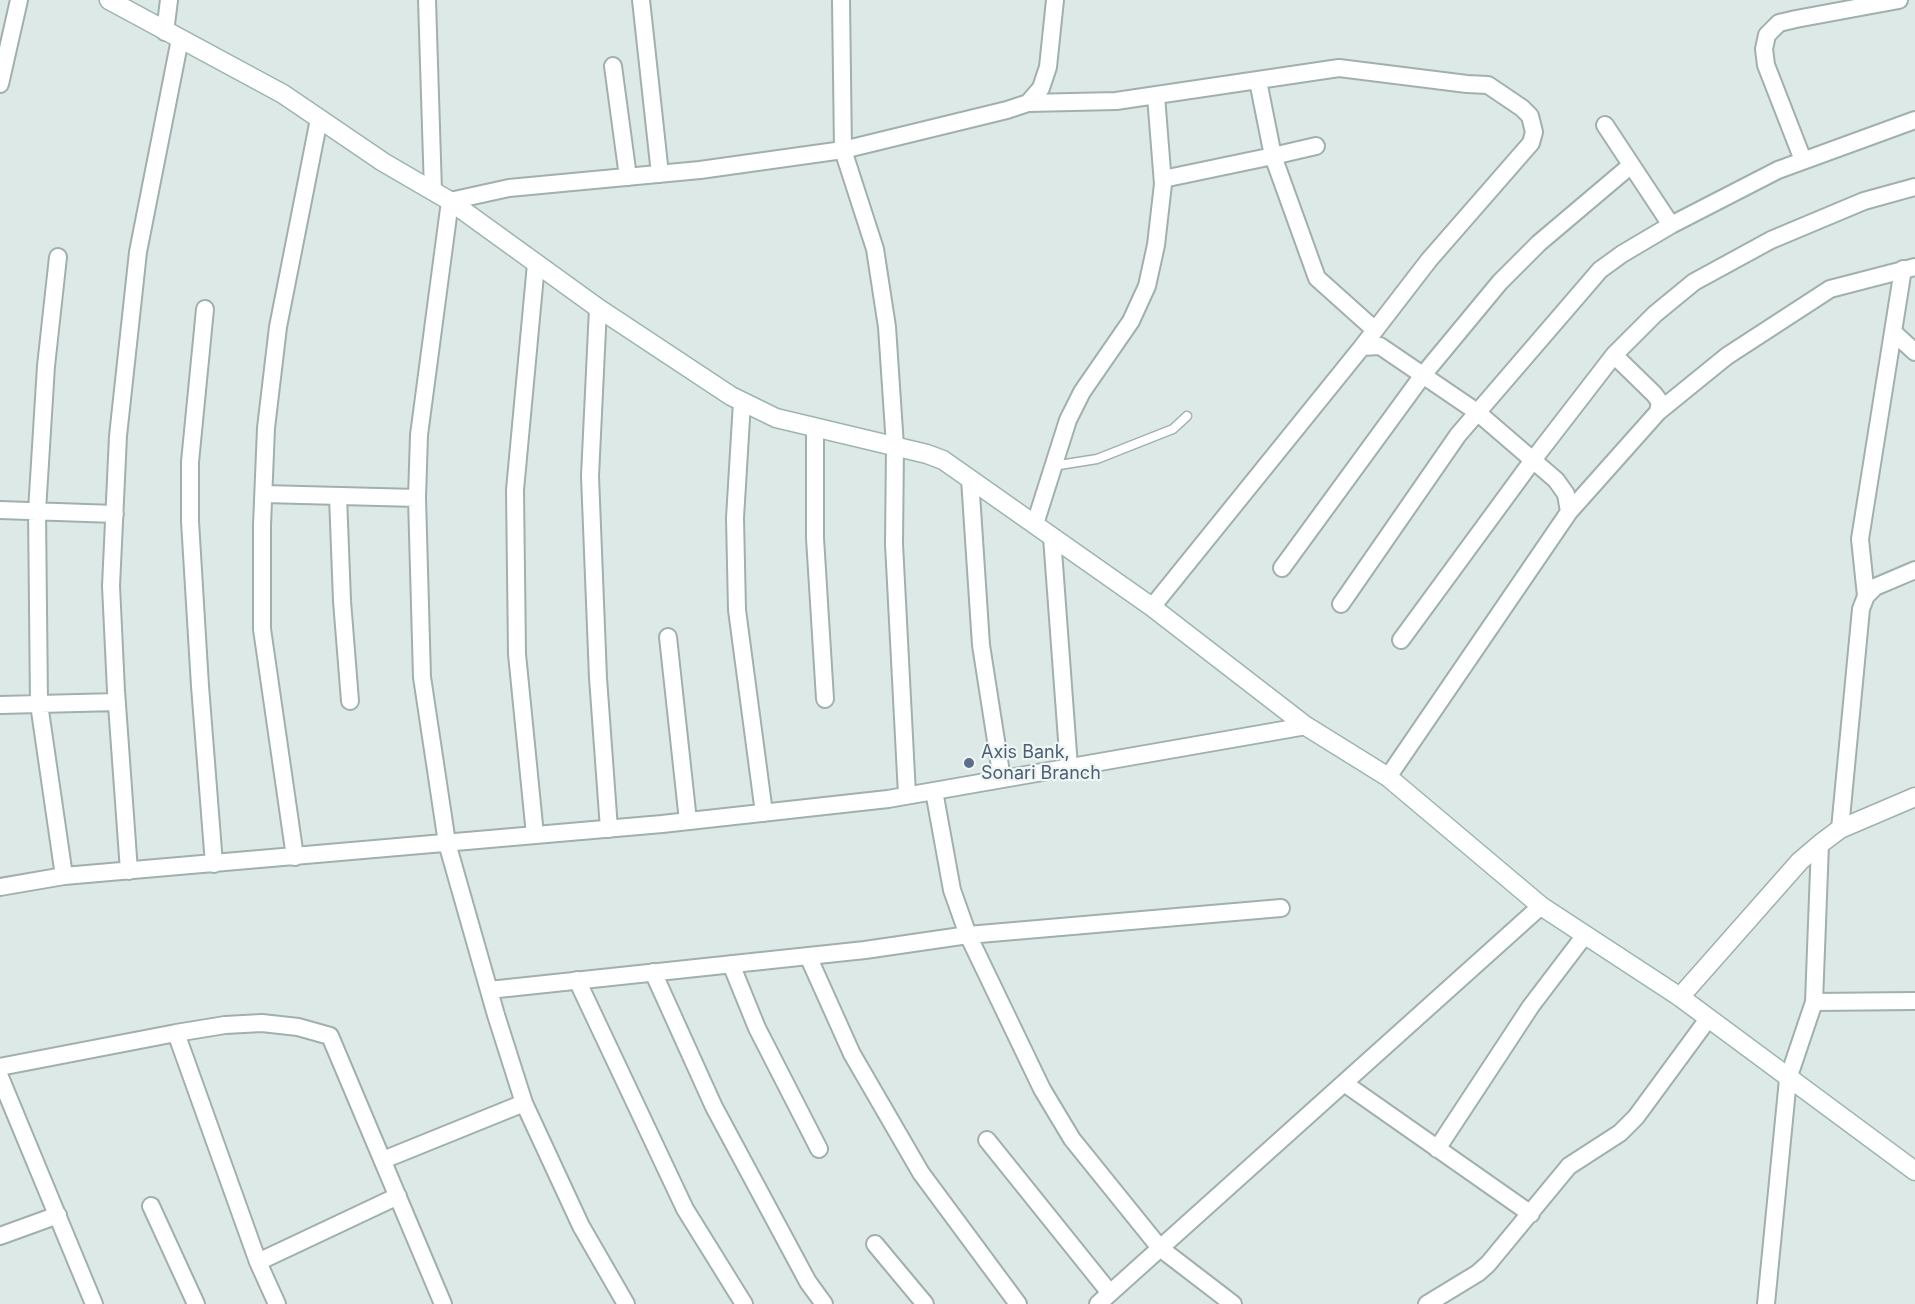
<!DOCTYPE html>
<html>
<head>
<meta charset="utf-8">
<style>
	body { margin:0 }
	canvas { display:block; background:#dde9e6 }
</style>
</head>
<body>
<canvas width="1915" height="1304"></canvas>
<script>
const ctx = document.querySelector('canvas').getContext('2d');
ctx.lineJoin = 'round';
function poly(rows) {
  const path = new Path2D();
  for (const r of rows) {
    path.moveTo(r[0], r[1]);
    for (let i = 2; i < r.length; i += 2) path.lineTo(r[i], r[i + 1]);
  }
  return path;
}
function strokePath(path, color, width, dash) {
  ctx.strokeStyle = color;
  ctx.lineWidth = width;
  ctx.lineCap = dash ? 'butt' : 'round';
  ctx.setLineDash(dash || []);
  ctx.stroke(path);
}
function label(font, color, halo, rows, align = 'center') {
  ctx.font = font + ' Inter,sans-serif';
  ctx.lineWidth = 4.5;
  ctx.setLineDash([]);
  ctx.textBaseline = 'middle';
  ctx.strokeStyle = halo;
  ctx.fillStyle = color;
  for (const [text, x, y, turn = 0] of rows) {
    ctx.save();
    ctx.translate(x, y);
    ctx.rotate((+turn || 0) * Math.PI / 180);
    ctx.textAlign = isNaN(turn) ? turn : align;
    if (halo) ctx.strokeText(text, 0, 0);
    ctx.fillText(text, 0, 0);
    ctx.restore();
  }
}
const service = poly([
	[1053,466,1097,459,1173,429,1187,416]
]);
const minor = poly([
	[427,0,433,191],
	[641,0,660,174],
	[841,0,843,150,875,249,887,327,895,446,894,544,907,795],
	[165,32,169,0],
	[613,66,628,177],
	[1258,81,1273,156,1316,146],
	[0,84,19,0],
	[1028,103,1116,101,1339,68,1467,84,1488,85,1522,108,1530,116,1534,132,1531,143,1429,260,1362,347],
	[1605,125,1671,225],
	[1803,160,1766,65,1764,49,1767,35,1779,23,1796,19,1899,0],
	[1163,179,1273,156,1317,278,1375,330],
	[58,257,46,366,37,511,39,704,64,876],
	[598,308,590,476,598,678,609,829],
	[205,309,190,462,190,521,200,686,214,864],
	[1893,332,1915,352],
	[742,402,735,518,737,610,764,813],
	[1658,412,1727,356,1830,289,1915,267],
	[815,428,815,538,825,699],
	[970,479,981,645,1002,779],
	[264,494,417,498],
	[338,496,342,601,350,701],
	[0,510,115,514],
	[1569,512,1658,412,1660,402,1654,394,1614,355],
	[1035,524,1068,420,1082,392,1131,321,1147,286,1156,245,1163,184,1156,96],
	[1052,537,1069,767],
	[1282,568,1423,375,1500,282,1539,243,1630,166],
	[1866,596,1860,539,1903,269],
	[1341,604,1458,435,1600,270,1622,254,1671,225,1778,170,1915,120],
	[1152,607,1362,347,1380,346,1477,412,1556,480,1566,494,1569,512,1388,777],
	[668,637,688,821],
	[1401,640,1533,460,1614,355,1655,314,1694,282,1771,240,1864,201,1915,187],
	[0,705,117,702],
	[934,791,952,890,968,935,1042,1089,1072,1139,1160,1248,1233,1304],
	[1840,829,1861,609,1866,596,1875,587,1915,570],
	[535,835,517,654,515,490,536,264],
	[295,857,262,629,262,525,266,428,278,327,319,119],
	[129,871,116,691,111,586,118,436,138,252,180,39],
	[0,887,64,876,662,824,888,799,1306,726],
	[808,956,852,1054,921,1173,1018,1304],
	[731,964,757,1028,819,1149],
	[653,972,714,1107,808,1282,824,1304],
	[577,980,685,1209,744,1304],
	[489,990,865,950,968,935,1281,908],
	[1814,1002,1915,1001],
	[176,1033,225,1025,262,1023,298,1027,330,1036,443,1304],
	[0,1067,176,1033,258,1262,277,1304],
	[0,1077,94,1304],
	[1344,1083,1531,1214],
	[987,1140,1110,1293],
	[1437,1149,1531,1006,1585,935],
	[383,1160,524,1103],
	[151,1206,196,1304],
	[0,1236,58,1215],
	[875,1244,925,1304],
	[258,1262,398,1196],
	[626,1304,581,1226,524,1103,496,1015,447,843,422,677,417,498,419,435,450,201,509,188,700,170,843,150,1007,110,1028,103,1041,88,1048,67,1055,0],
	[1098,1304,1541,906],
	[1427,1304,1478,1273,1488,1264,1569,1166,1620,1133,1636,1117,1708,1019],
	[1766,1304,1788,1079,1814,1002,1820,844]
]);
const tertiary = poly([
	[1680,997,1800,861,1820,844,1840,829,1915,797]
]);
const secondary = poly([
	[109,0,283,94,383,162,450,201,598,308,731,396,776,418,927,454,943,460,1152,607,1306,726,1388,777,1541,906,1680,997,1915,1171]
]);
const markers = [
	[969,763,6,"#5c6f8a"]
];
const serviceNames = [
	["Axis Bank,",981,753],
	["Sonari Branch",981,774]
];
strokePath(service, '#a0b0ae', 11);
strokePath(minor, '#a0b0ae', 20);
strokePath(tertiary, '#a0b0ae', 21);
strokePath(secondary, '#9cb5b1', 21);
strokePath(service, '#fff', 8);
strokePath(minor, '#fff', 16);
strokePath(tertiary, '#fff', 18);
strokePath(secondary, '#fff', 18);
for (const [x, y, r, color] of markers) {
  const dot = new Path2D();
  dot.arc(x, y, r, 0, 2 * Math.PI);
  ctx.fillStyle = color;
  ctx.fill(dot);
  strokePath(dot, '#edf6f3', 2);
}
label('18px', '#4e5e75', '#edf6f3', serviceNames, 'left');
</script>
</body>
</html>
